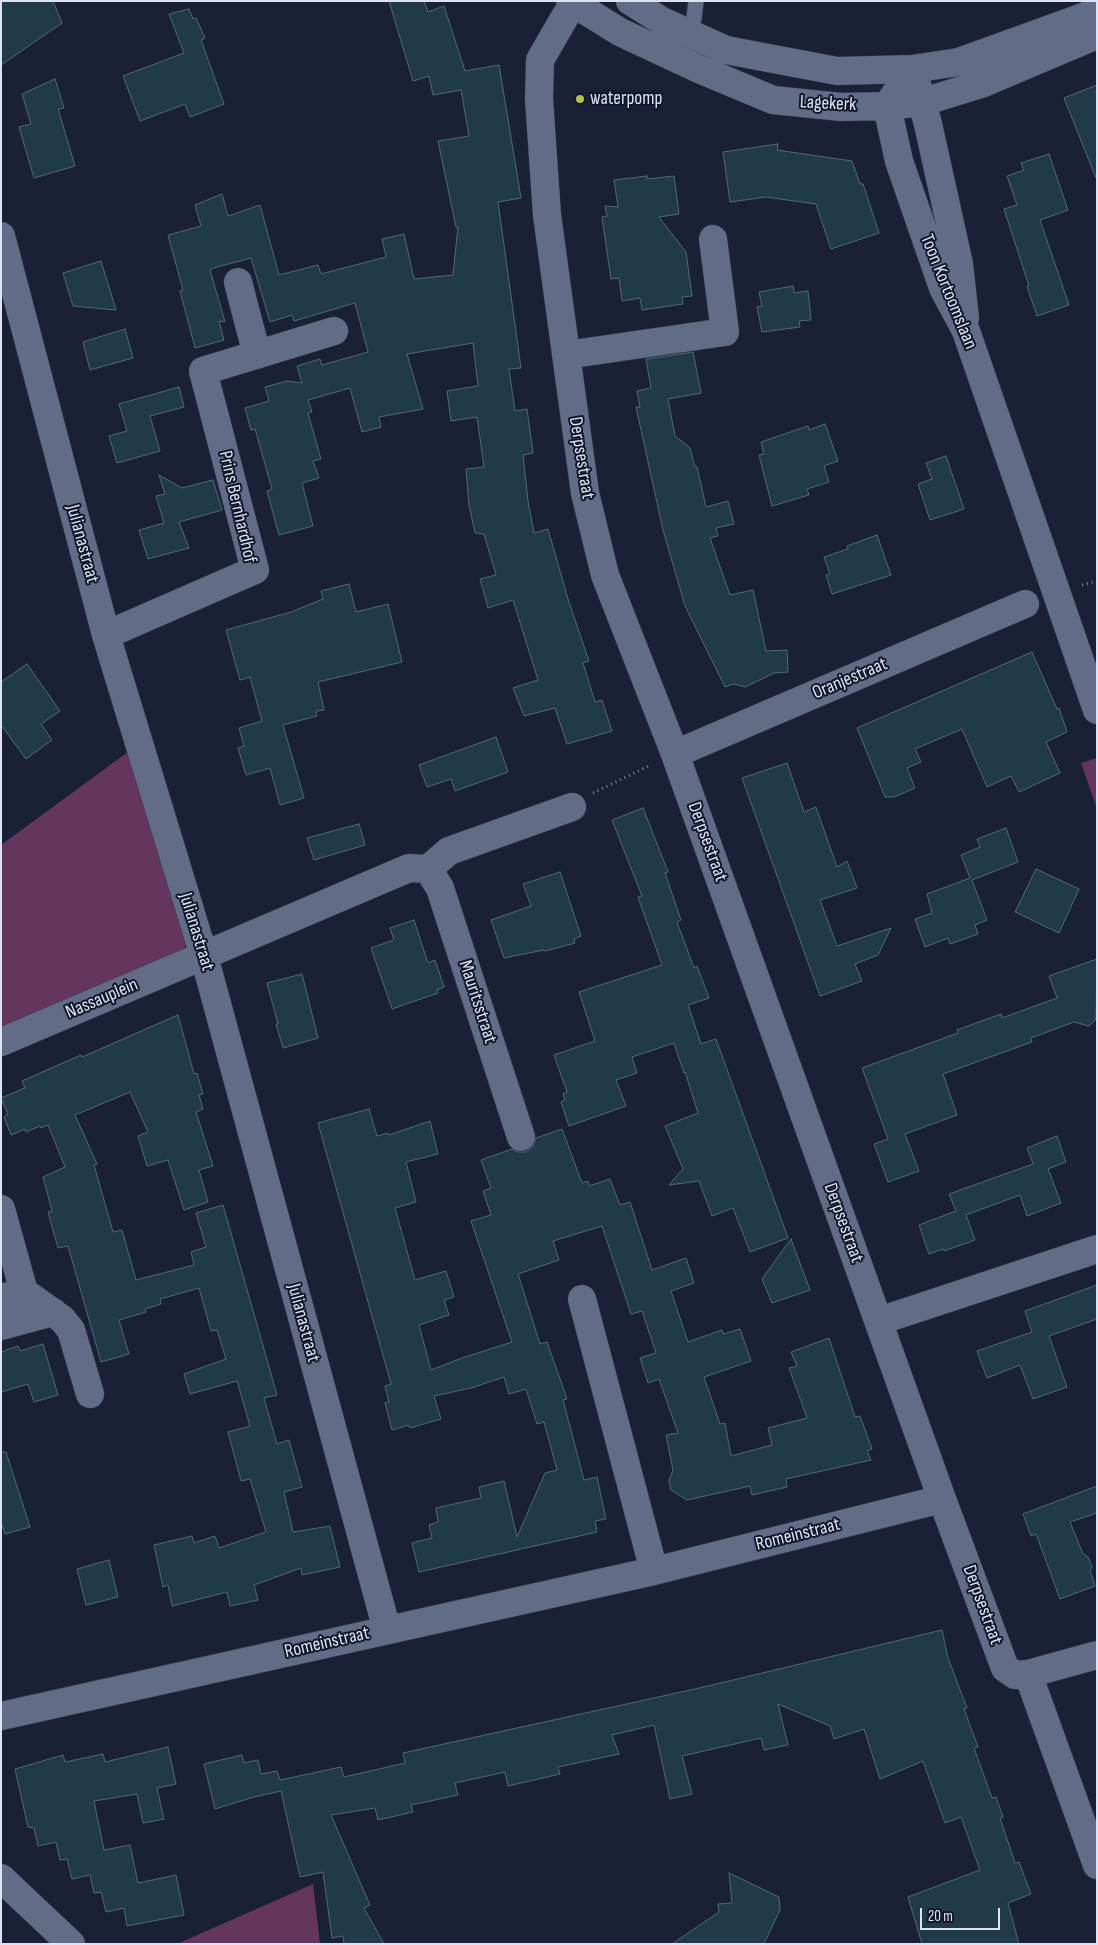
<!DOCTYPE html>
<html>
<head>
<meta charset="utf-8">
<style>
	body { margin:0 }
	#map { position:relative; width:1098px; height:1945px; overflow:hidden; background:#1a2137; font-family:"Sofia Sans Condensed",sans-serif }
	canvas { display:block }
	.frame { position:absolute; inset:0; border:2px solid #dde3f2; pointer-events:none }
	.scale { position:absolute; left:920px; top:1908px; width:80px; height:22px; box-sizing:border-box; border:2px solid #dde3f2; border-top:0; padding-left:6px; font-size:15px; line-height:18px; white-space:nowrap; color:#dde3f2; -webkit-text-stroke:4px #11182c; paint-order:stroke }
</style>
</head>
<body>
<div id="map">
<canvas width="1098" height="1945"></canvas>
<div class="frame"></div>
<div class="scale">20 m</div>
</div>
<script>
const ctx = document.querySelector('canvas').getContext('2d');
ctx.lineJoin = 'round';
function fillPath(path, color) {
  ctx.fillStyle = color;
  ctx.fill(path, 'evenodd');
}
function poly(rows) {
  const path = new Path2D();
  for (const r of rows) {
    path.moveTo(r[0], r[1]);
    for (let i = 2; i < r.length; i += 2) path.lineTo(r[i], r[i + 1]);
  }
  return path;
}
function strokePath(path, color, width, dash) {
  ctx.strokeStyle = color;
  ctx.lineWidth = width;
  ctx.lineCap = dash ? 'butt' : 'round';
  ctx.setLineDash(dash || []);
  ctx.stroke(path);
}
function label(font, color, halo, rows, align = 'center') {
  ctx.font = font + ' "Sofia Sans Condensed",sans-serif';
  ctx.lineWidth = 4;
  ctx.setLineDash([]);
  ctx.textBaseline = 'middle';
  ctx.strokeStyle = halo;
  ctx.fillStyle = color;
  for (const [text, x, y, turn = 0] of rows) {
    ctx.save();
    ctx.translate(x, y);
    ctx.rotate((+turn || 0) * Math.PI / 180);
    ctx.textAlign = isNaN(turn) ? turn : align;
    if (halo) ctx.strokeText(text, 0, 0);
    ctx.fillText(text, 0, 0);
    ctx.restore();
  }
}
const green = poly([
	[132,749,186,943,182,955,1,1035,1,845],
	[1097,758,1097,809,1081,763],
	[313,1884,320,1944,177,1944]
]);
const building = poly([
	[1,1,53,1,62,23,1,65,1,1],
	[389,1,424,1,428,12,444,6,465,71,499,65,521,198,498,202,521,368,509,369,515,411,527,409,533,453,523,455,528,501,534,533,548,529,568,599,589,661,583,663,595,702,602,700,612,731,567,744,555,708,524,716,513,688,538,680,513,600,488,608,480,579,496,575,484,534,475,533,469,505,466,469,484,467,477,417,451,421,447,391,478,386,473,343,407,354,423,409,379,417,381,427,362,432,350,388,308,400,312,412,308,413,321,459,313,461,319,478,302,483,313,526,279,535,267,491,272,489,255,429,251,430,245,408,269,401,265,387,287,381,302,383,297,366,320,359,322,365,368,352,355,303,294,321,292,315,270,322,251,258,213,268,210,270,225,322,219,321,224,340,195,348,180,291,183,290,168,235,201,226,195,205,222,194,228,216,260,205,279,275,318,265,321,274,386,257,382,239,404,234,414,279,453,275,458,227,456,227,438,141,469,136,461,90,433,95,429,76,413,81,389,1],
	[189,9,193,19,196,18,205,38,201,40,224,104,190,117,185,104,140,121,123,76,184,53,169,14,189,9],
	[55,79,64,108,58,109,75,166,34,178,19,127,31,124,22,94,55,79],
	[1097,85,1097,178,1096,178,1064,98,1097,85],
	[778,144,777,150,852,161,860,184,863,184,879,233,831,249,816,204,766,197,730,202,723,152,778,144],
	[1049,154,1068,210,1040,220,1069,305,1037,316,1027,286,1029,286,1004,209,1017,205,1007,176,1024,170,1021,163,1049,154],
	[647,176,647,179,674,176,679,214,659,217,686,252,692,296,682,297,683,304,642,310,640,298,622,301,619,278,611,279,602,217,607,216,605,206,618,207,614,180,647,176],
	[101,261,116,310,73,306,63,273,101,261],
	[793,286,794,293,808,291,811,320,799,321,800,327,762,332,757,307,762,306,759,292,793,286],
	[125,329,133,358,90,370,83,342,125,329],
	[693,352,701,393,668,399,675,436,690,448,695,467,697,467,706,507,728,501,734,524,716,528,718,536,710,538,730,595,753,590,766,651,787,650,788,672,774,673,745,687,734,684,725,687,685,606,663,530,636,407,640,407,637,391,651,388,646,359,693,352],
	[179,387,184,407,150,416,160,451,117,463,109,436,127,431,119,404,179,387],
	[825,424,838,461,824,466,829,482,807,489,809,495,772,506,759,455,764,454,761,442,808,426,809,430,825,424],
	[946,456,964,509,930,520,918,484,932,479,926,463,946,456],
	[159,475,182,488,213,480,222,510,179,522,189,548,148,559,139,530,164,523,156,496,165,494,159,475],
	[877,535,891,575,832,594,826,575,830,574,824,557,848,549,847,546,877,535],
	[349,584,356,612,388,604,402,662,318,682,324,710,316,711,317,716,283,725,304,798,280,805,270,768,246,775,238,748,244,746,239,728,262,721,250,677,240,680,226,630,291,612,323,599,321,591,349,584],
	[1032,652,1057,709,1059,708,1067,732,1046,742,1060,773,1019,792,1011,776,987,787,962,729,915,749,921,762,907,768,915,788,894,797,885,797,857,728,1032,652],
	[27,664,60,711,41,724,52,740,26,759,1,725,1,682,27,664],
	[496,737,508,772,455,791,451,779,427,787,419,765,496,737],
	[787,763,804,812,816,807,837,867,847,861,857,888,820,900,837,946,891,928,878,955,855,964,862,981,820,996,742,778,787,763],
	[643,808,668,872,665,873,681,920,677,922,694,968,697,966,709,998,688,1005,701,1044,716,1039,788,1238,750,1252,733,1208,712,1216,699,1181,669,1185,683,1169,665,1126,698,1113,685,1072,684,1073,674,1043,632,1057,637,1073,616,1080,626,1106,569,1126,561,1102,565,1100,563,1094,567,1092,554,1055,595,1041,579,992,662,965,638,897,642,896,612,820,643,808],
	[359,824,365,845,314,860,307,838,359,824],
	[1006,828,1018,862,972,880,987,920,975,925,978,934,950,944,948,938,925,947,915,919,932,913,927,894,970,878,961,855,980,847,977,839,1006,828],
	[1036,869,1079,889,1059,933,1015,912,1036,869],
	[560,872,581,936,574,939,575,943,545,951,544,950,504,958,491,920,531,906,523,884,560,872],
	[414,920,428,963,435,960,444,987,437,990,438,993,392,1009,371,948,394,940,390,928,414,920],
	[1097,959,1096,1019,1089,1026,1074,1022,1031,1038,1032,1042,943,1074,957,1115,905,1134,919,1171,888,1182,874,1144,888,1139,862,1068,958,1033,957,1030,1001,1014,1002,1018,1057,998,1049,976,1097,959],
	[302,974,318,1038,283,1048,276,1024,278,1024,267,983,302,974],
	[178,1015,194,1074,197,1073,203,1094,199,1095,203,1109,196,1112,213,1166,199,1170,208,1202,184,1210,168,1160,147,1166,138,1136,148,1132,130,1092,75,1115,97,1164,94,1165,113,1232,122,1230,136,1280,194,1265,191,1252,206,1247,196,1213,223,1205,277,1395,264,1398,277,1444,289,1440,302,1487,284,1492,293,1532,330,1526,340,1567,302,1575,301,1568,254,1585,258,1600,230,1606,227,1592,172,1606,168,1585,163,1587,154,1545,192,1536,194,1543,215,1536,219,1548,266,1532,250,1479,241,1481,228,1432,250,1426,237,1381,190,1394,184,1374,226,1359,217,1330,211,1331,199,1288,160,1299,161,1304,145,1309,146,1312,119,1320,129,1354,101,1362,68,1246,58,1248,48,1212,52,1211,43,1177,65,1167,48,1125,41,1128,40,1126,26,1132,25,1129,11,1135,4,1117,8,1114,1,1098,25,1088,22,1081,81,1055,82,1057,178,1015],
	[369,1109,377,1136,388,1133,389,1135,430,1121,438,1154,406,1162,416,1202,395,1208,415,1280,446,1271,454,1297,444,1300,449,1315,419,1325,431,1370,462,1358,512,1342,471,1221,491,1215,483,1191,491,1188,481,1160,512,1149,518,1152,526,1152,533,1147,536,1138,562,1129,582,1183,588,1181,589,1186,610,1179,620,1205,630,1202,652,1270,686,1258,694,1283,671,1291,688,1342,722,1330,723,1334,740,1329,751,1361,704,1377,720,1424,725,1423,731,1456,772,1445,768,1428,807,1418,789,1368,797,1366,791,1352,829,1338,855,1417,860,1416,872,1449,867,1451,871,1460,786,1479,787,1487,752,1495,750,1486,687,1500,671,1490,669,1481,673,1470,666,1435,678,1433,659,1379,648,1383,640,1358,656,1353,642,1311,631,1314,602,1226,553,1241,559,1260,518,1274,540,1344,547,1342,567,1399,563,1400,584,1480,597,1477,606,1519,595,1521,597,1532,419,1572,412,1543,432,1538,429,1525,438,1522,436,1508,481,1498,479,1487,504,1481,517,1537,545,1473,557,1470,544,1422,537,1424,526,1389,509,1394,504,1377,471,1388,434,1396,441,1419,410,1428,409,1425,392,1430,385,1403,389,1402,385,1386,391,1384,318,1123,369,1109],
	[1057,1136,1066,1162,1048,1169,1061,1203,1027,1216,1020,1195,966,1215,975,1240,944,1251,943,1249,929,1254,919,1225,956,1211,949,1194,1033,1164,1027,1148,1057,1136],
	[791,1239,810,1290,772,1303,762,1279,791,1239],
	[1097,1285,1097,1319,1049,1336,1067,1387,1033,1399,1020,1365,987,1378,977,1351,1032,1332,1025,1311,1097,1285],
	[43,1344,58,1395,34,1402,28,1384,1,1392,1,1352,18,1346,20,1351,43,1344],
	[1,1452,6,1452,30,1527,5,1534,1,1522,1,1452],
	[1097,1486,1097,1513,1070,1522,1083,1554,1088,1557,1092,1567,1090,1571,1095,1586,1060,1599,1036,1534,1031,1536,1023,1514,1097,1486],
	[109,1560,118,1597,86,1605,77,1569,109,1560],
	[942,1630,948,1658,967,1708,964,1709,978,1747,974,1748,992,1798,996,1797,1003,1817,1000,1818,1015,1863,1019,1862,1031,1894,1008,1903,1019,1944,922,1944,908,1897,980,1870,961,1817,945,1823,923,1761,880,1779,864,1729,834,1739,830,1726,778,1704,788,1745,764,1750,761,1738,682,1756,692,1794,670,1799,654,1725,612,1735,619,1754,558,1767,560,1774,508,1786,505,1772,455,1783,458,1795,411,1805,413,1812,378,1820,375,1808,331,1815,370,1905,364,1908,384,1944,344,1944,343,1936,332,1938,323,1872,300,1877,281,1791,254,1797,215,1809,204,1764,242,1755,244,1763,258,1760,261,1774,277,1771,280,1780,341,1767,344,1777,405,1763,403,1753,704,1687,942,1630],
	[168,1747,176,1784,157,1788,164,1819,143,1823,137,1794,94,1801,104,1850,130,1845,138,1883,176,1875,184,1915,127,1926,124,1908,106,1912,101,1892,94,1893,90,1875,72,1879,67,1859,60,1860,56,1842,38,1846,34,1828,28,1827,15,1769,63,1755,65,1762,103,1754,105,1762,168,1747],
	[729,1873,779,1897,780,1910,764,1944,672,1944,719,1912,718,1904,732,1903,729,1873]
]);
const path = poly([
	[1082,585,1097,581],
	[593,793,651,765]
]);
const service = poly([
	[689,34,694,18,696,1]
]);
const minor = poly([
	[575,5,566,15,540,60,539,99,547,215,585,493,605,575,675,754,942,1499,1005,1668,1015,1675,1028,1674,1097,1655],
	[1,236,106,635,204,956,387,1630],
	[238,282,257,355],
	[566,355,725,332,713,239],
	[106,635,255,570,203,371,334,331],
	[675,754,1025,604],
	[428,869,449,851,572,807],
	[1,1042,409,868,428,869,440,888,521,1137],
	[1,1209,24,1292,62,1319,71,1330,90,1394],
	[1,1298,24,1292],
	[582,1299,654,1571],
	[879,1321,1097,1249],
	[1,1326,53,1312],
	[1028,1674,1097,1865],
	[1,1716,654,1571,942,1499],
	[1,1878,71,1944]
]);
const tertiary = poly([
	[570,1,620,32,699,69,773,100,841,107,887,106,923,102,981,84,1097,35],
	[630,1,662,21,726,50,837,71,912,69,959,62,1097,12],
	[912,69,887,106,899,161,943,288,966,331,1097,710],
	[917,84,928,124,959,264,965,318]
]);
const markers = [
	[580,99,5,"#b7c148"]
];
const poiNames = [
	["waterpomp",590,99]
];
const streetNames = [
	["Lagekerk",828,104,3],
	["Toon Kortoomslaan",948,292,68],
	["Derpsestraat",581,458,81],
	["Prins Bernhardhof",237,507,77],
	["Julianastraat",82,544,75],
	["Oranjestraat",850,679,-23],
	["Derpsestraat",707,842,70],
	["Julianastraat",196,932,73],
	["Nassauplein",102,999,-23],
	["Mauritsstraat",477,1002,72],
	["Derpsestraat",843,1223,70],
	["Julianastraat",303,1323,75],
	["Romeinstraat",798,1535,-14],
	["Derpsestraat",982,1605,70],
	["Romeinstraat",327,1643,-13]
];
fillPath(green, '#64355f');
fillPath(building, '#213a4a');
strokePath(building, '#4f6a7b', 1);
strokePath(service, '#353a4c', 17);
strokePath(minor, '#353a4c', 29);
strokePath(tertiary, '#353a4c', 29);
strokePath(path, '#818799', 3, [1, 4]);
strokePath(service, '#636c86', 15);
strokePath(minor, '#636c86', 28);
strokePath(tertiary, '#636c86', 28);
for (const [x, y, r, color] of markers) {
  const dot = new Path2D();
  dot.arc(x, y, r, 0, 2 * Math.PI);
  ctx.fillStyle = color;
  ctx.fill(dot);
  strokePath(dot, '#11182c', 2);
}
label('19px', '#dde3f2', '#11182c', poiNames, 'left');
label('19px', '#dde3f2', '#11182c', streetNames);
</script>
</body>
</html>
